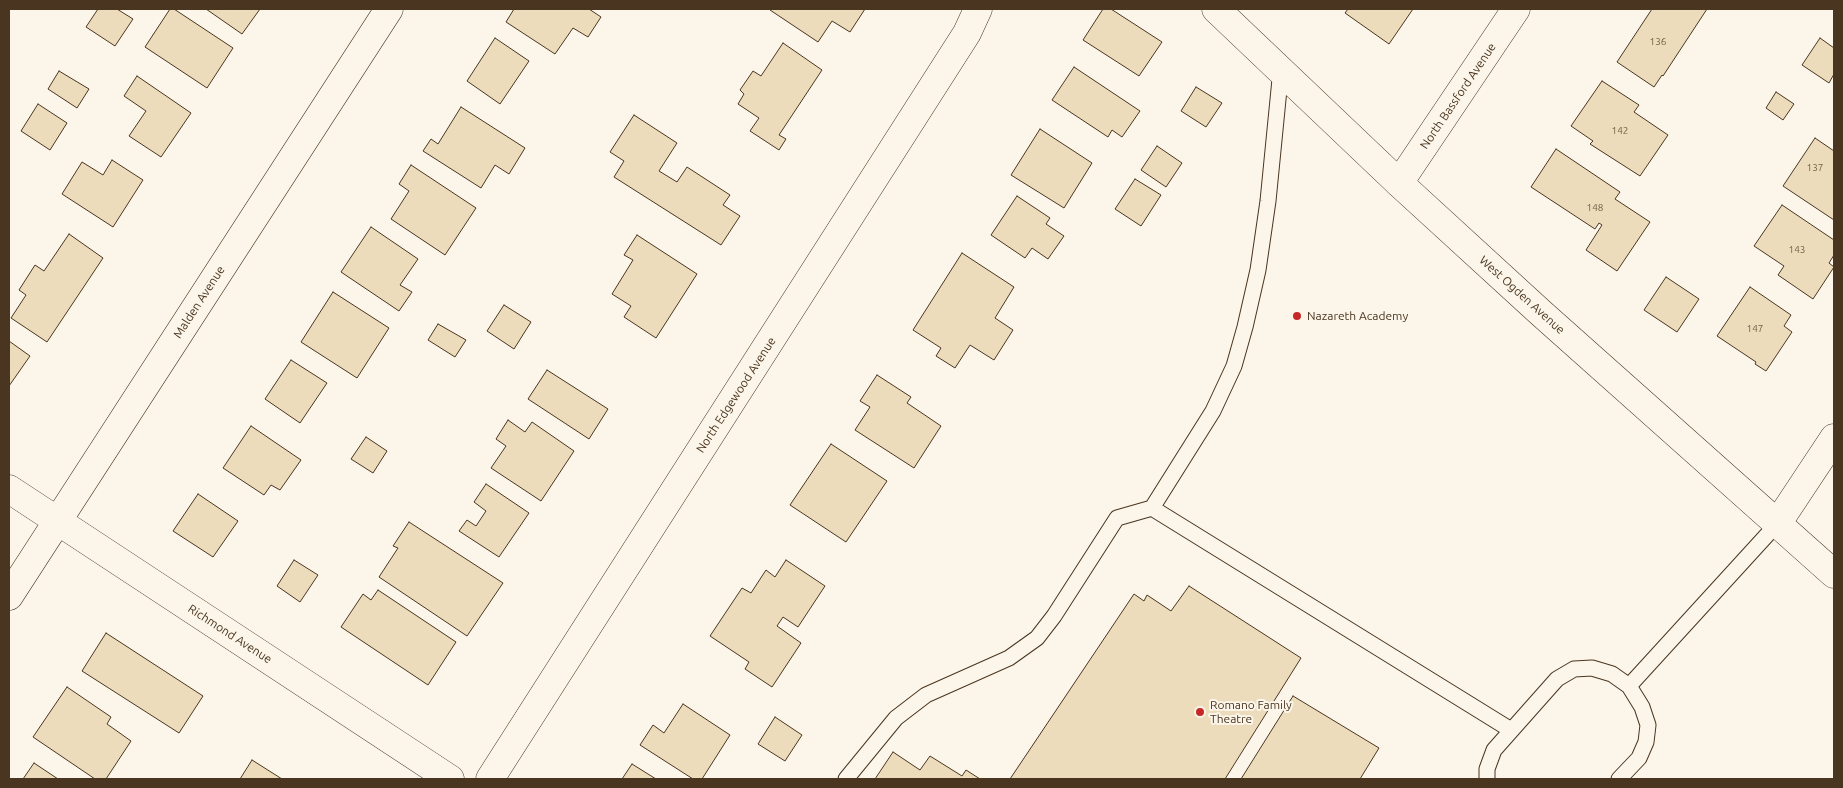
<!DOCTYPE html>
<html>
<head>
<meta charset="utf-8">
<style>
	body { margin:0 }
	#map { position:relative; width:1843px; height:788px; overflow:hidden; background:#fbf6e9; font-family:Ubuntu,sans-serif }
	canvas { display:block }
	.frame { position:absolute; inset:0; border:10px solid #4a3520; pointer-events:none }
</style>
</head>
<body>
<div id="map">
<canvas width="1843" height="788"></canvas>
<div class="frame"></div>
</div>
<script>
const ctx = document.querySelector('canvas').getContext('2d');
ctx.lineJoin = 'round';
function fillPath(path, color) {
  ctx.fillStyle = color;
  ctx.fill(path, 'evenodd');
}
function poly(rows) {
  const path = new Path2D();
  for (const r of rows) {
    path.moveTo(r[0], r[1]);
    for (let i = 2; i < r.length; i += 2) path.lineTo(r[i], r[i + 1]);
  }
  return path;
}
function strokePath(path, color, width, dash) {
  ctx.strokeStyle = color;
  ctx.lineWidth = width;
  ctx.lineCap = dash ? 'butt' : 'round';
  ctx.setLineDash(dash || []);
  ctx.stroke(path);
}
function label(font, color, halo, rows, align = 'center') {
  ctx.font = font + ' Ubuntu,sans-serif';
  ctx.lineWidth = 4;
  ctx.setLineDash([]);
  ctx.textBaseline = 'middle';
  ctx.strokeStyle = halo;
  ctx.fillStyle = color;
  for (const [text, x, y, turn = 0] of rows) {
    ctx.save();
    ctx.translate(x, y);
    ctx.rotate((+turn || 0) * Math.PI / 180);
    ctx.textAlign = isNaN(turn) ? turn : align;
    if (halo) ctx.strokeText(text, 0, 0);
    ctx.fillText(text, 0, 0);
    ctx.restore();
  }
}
const building = poly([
	[98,9,117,9,133,19,115,46,86,27,98,9],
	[170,9,174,9,233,48,207,88,145,47,170,9],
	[206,9,260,9,242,34,206,9],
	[514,9,589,9,601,17,588,37,573,28,555,54,506,22,514,9],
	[771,9,865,9,850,32,832,21,818,42,770,10,771,9],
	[1103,9,1111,9,1162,42,1139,76,1083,40,1103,9],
	[1348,9,1413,9,1389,44,1345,13,1348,9],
	[1652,9,1707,9,1663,76,1662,75,1654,87,1617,62,1652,9],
	[495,38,529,61,500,104,467,81,495,38],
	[1820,38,1834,48,1834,74,1829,83,1802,65,1820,38],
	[783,43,822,70,779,135,786,139,779,150,750,131,759,118,738,104,744,94,740,90,753,71,761,76,783,43],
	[1074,67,1140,111,1122,137,1112,130,1108,137,1052,100,1074,67],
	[59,71,89,89,77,108,48,89,59,71],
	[137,76,191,113,161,157,129,136,146,111,124,96,137,76],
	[1602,81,1639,105,1634,112,1668,135,1640,176,1590,144,1593,141,1571,126,1602,81],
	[1196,87,1222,103,1206,127,1181,111,1196,87],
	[1776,92,1794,104,1783,120,1766,108,1776,92],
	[38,104,67,123,50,150,21,131,38,104],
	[461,107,525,148,509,174,495,165,481,188,423,151,431,139,438,144,461,107],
	[634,115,677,143,659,171,677,182,687,167,730,195,723,205,740,216,721,245,614,177,624,161,610,152,634,115],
	[1040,129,1092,163,1064,208,1011,175,1040,129],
	[1815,138,1834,151,1834,220,1783,186,1815,138],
	[1157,146,1182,163,1166,187,1141,170,1157,146],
	[1556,149,1620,192,1615,199,1650,222,1617,271,1586,250,1602,225,1599,223,1595,229,1531,187,1556,149],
	[112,160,143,180,113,227,62,194,82,162,103,175,112,160],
	[411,165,476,208,445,255,391,219,409,191,399,184,411,165],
	[1135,179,1161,195,1141,226,1115,209,1135,179],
	[1017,196,1050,218,1046,224,1064,236,1048,259,1032,248,1025,258,991,235,1017,196],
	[1782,205,1834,240,1834,255,1829,263,1834,267,1813,299,1778,275,1784,266,1754,246,1782,205],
	[371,227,418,259,400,285,412,292,399,311,341,272,371,227],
	[69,234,103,258,47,342,11,318,26,295,19,290,35,265,44,271,69,234],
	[637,235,697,274,656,338,624,317,631,306,612,294,633,260,624,255,637,235],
	[962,253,1014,287,995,318,1013,330,994,360,970,345,955,368,936,356,941,348,913,330,962,253],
	[1666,277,1699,299,1677,332,1644,310,1666,277],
	[1750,287,1791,315,1784,326,1792,332,1766,371,1755,364,1756,362,1717,336,1750,287],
	[333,292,389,328,357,378,301,342,333,292],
	[504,305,531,322,514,349,487,331,504,305],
	[438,324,466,340,455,357,428,340,438,324],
	[9,341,30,356,9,386,9,341],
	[291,360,327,383,300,423,265,399,291,360],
	[547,370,608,409,589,439,528,399,547,370],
	[877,375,911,397,907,403,941,426,914,468,855,430,870,407,860,401,877,375],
	[508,420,525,432,532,422,574,451,541,501,491,468,506,446,496,439,508,420],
	[251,426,301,460,280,490,271,485,264,495,223,468,251,426],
	[366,437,387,451,373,473,351,459,366,437],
	[831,444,887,481,846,542,790,505,831,444],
	[486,484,529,513,499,557,459,531,467,520,476,526,486,511,474,502,486,484],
	[198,494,238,521,213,557,173,531,198,494],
	[409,522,503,583,467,636,379,577,398,548,393,546,409,522],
	[294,560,318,575,300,602,277,586,294,560],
	[786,560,825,586,798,627,783,617,777,626,801,643,772,687,745,669,749,662,710,636,742,588,751,593,766,570,775,577,786,560],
	[1189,586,1301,658,1225,779,1010,779,1134,594,1144,601,1147,595,1171,611,1189,586],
	[378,590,456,642,428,685,341,627,363,594,371,600,378,590],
	[106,633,203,696,179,733,82,671,106,633],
	[67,687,111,717,107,724,131,741,106,779,95,779,33,737,67,687],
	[1293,696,1379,748,1360,779,1241,779,1293,696],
	[683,704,730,735,702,779,693,779,640,745,653,725,664,733,683,704],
	[775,717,802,735,785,761,758,744,775,717],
	[893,752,920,770,930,756,962,776,966,770,980,779,875,779,893,752],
	[252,760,282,779,240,779,252,760],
	[34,763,58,779,23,779,34,763],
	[632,764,656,779,622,779,632,764]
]);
const lane = poly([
	[1281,69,1268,201,1258,270,1245,327,1234,366,1213,411,1152,508,1511,730],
	[1629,686,1777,524],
	[846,779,896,718,926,695,1009,658,1037,638,1054,616,1117,518,1152,508],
	[1487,779,1487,769,1494,750,1557,679,1574,669,1592,668,1612,674,1629,686,1642,707,1648,725,1646,742,1639,758,1619,779]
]);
const street = poly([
	[1399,183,1516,9],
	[9,489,450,779],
	[1777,524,1834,438],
	[9,596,389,9],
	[490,779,967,33,978,9]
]);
const primary = poly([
	[1216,9,1399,183,1541,313,1834,574]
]);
const markers = [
	[1297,316,5,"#c62828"],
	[1200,712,5,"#c62828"]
];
const numberNames = [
	["136",1658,42],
	["142",1620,131],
	["137",1815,168],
	["148",1595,208],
	["143",1797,250],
	["147",1755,329]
];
const streetNames = [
	["North Bassford Avenue",1458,96,-56],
	["West Ogden Avenue",1522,295,42],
	["Malden Avenue",199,302,-57],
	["North Edgewood Avenue",736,395,-57],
	["Richmond Avenue",230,634,33]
];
const poiNames = [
	["Nazareth Academy",1307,316],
	["Romano Family",1210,705],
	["Theatre",1210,719]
];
fillPath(building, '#ecdcbc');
strokePath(building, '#4a3520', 1);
strokePath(lane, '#4a3520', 17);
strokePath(street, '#4a3520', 29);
strokePath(primary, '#4a3520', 29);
strokePath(lane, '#fbf6e9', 15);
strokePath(street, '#fbf6e9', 28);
strokePath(primary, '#fbf6e9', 28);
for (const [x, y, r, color] of markers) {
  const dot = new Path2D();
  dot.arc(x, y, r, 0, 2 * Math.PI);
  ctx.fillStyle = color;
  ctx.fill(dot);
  strokePath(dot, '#fbf6e9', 2);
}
label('10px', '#725f47', null, numberNames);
label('12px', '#4a3520', '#fbf6e9', streetNames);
label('12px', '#4a3520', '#fbf6e9', poiNames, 'left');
</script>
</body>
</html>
